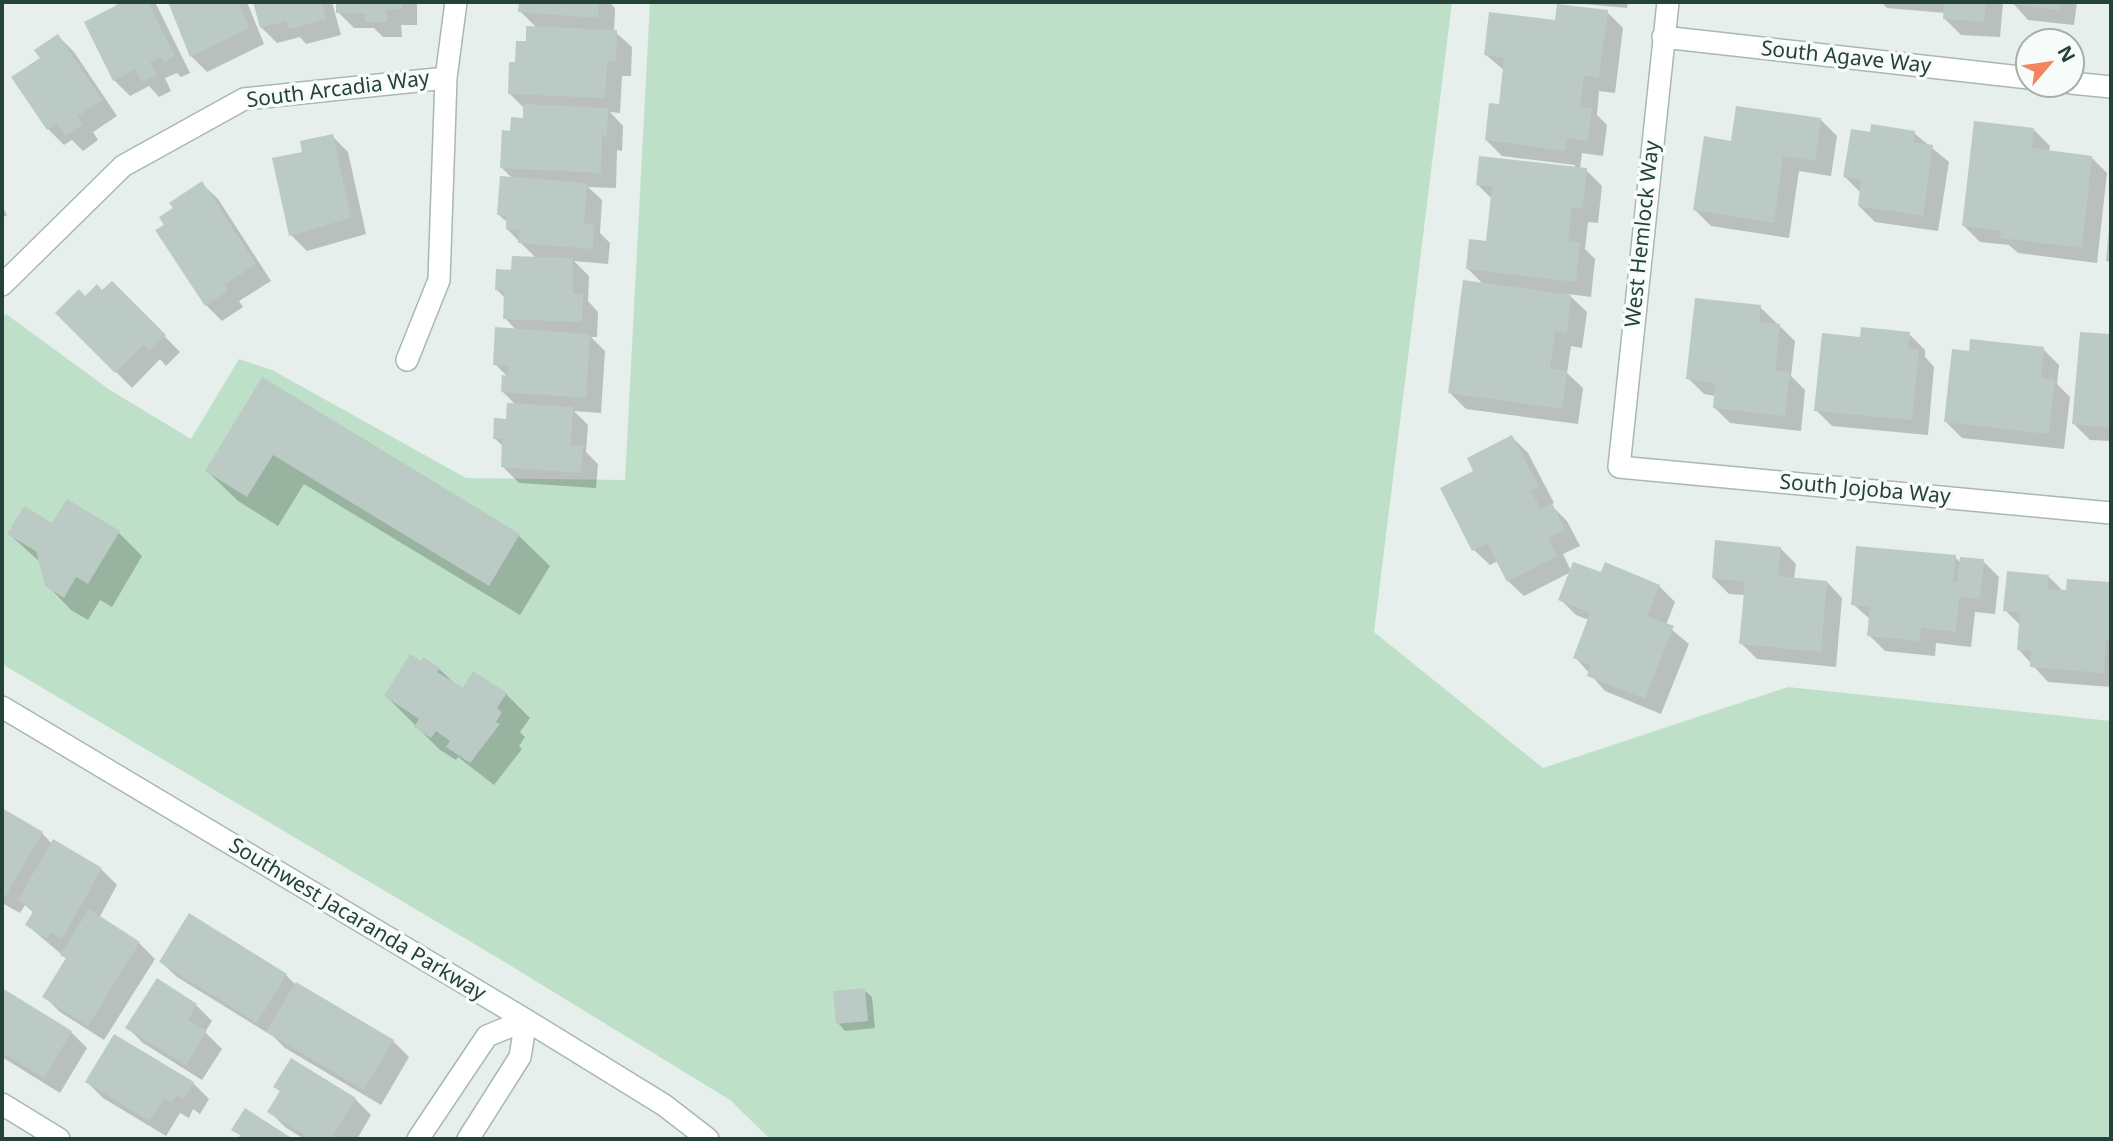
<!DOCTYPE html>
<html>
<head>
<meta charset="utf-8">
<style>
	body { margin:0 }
	#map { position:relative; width:2113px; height:1141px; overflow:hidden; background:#e6efeb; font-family:"Noto Sans",sans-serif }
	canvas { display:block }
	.frame { position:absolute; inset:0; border:4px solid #24423a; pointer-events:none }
	.north { position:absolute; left:2015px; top:28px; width:70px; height:70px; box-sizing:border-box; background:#f7fbf9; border:2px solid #a3b1ad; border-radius:50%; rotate:61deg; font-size:19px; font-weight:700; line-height:28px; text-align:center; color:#24423a }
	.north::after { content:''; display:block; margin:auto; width:24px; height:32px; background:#f4845f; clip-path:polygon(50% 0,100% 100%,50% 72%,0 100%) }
</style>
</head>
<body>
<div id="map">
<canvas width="2113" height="1141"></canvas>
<div class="frame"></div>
<div class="north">N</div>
</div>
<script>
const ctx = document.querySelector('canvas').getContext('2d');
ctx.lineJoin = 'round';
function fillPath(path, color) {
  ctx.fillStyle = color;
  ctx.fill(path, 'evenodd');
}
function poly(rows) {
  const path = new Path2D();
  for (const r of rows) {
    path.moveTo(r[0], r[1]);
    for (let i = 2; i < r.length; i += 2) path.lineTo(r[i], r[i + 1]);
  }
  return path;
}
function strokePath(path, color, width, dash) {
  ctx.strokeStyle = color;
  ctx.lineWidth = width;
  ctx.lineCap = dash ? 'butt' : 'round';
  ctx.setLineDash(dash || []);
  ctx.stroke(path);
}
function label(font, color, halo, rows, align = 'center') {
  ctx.font = font + ' "Noto Sans",sans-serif';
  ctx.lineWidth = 7;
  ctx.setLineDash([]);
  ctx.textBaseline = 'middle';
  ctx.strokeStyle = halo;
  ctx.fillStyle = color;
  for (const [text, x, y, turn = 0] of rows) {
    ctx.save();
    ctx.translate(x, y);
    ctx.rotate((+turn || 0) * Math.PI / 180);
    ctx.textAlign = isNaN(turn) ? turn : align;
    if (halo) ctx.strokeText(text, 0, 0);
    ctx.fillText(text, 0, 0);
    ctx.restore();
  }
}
const green = poly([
	[650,2,1452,2,1374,632,1543,768,1788,687,2111,721,2111,1139,770,1139,730,1100,503,961,2,664,2,319,6,314,110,390,191,439,239,359,272,370,466,478,625,480]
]);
const shadow = poly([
	[117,2,155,2,190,73,181,77,177,73,165,78,171,91,159,97,149,86,130,96,114,80],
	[170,2,247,2,264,44,207,72,191,56],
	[255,2,332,2,341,35,306,44,300,37,277,43,261,27],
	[338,2,417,2,417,25,401,25,402,37,383,37,374,28,354,28,338,12],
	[521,2,609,2,615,8,614,31,632,47,631,76,622,76,620,113,610,112,623,126,622,151,617,150,616,188,588,187,602,200,600,233,610,243,608,264,574,261,589,276,588,301,598,312,597,337,591,337,605,351,601,413,574,411,588,425,586,452,598,464,596,488,519,483,503,467,504,447,494,438,517,406,502,391,508,377,495,364,516,330,505,318,505,298,497,290,512,271,537,259,507,229,508,223,499,215,513,179,502,168,512,132,524,120,525,109,509,93,517,64,537,28,520,11],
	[1563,2,1628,2,1627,8],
	[1881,2,2003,2,2000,37,1961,35,1945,19,1945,13,1887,8],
	[2012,2,2077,2,2074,25,2028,20],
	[1607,12,1623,28,1615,93,1599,91,1597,115,1607,125,1603,156,1582,153,1580,169,1586,170,1602,186,1598,223,1588,222,1585,249,1595,259,1591,297,1568,294,1587,312,1582,348,1571,346,1567,373,1583,388,1578,424,1466,409,1450,393,1484,285,1468,269,1487,243,1492,199,1477,184,1575,168,1575,165,1502,156,1486,140,1501,106,1505,71,1486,55,1556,22],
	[58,36,74,52,117,116,93,132,98,140,83,151,72,140,64,145,48,129],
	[1821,120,1837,136,1831,176,1799,171,1789,238,1711,226,1695,210,1732,143],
	[2034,130,2050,146,2049,152,2091,157,2107,173,2097,263,2018,253,2009,245,1980,242,1964,226],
	[1914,133,1949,162,1938,231,1875,222,1859,206,1861,193,1845,177,1871,134],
	[332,136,348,152,366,234,307,251,291,235,304,153],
	[202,184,218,199,271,281,239,301,243,307,222,321,206,305,175,208],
	[2,206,7,215,2,218],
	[112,283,180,352,166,366,160,359,132,388,58,313,102,293],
	[1760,307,1795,341,1791,376,1805,390,1801,431,1730,423,1714,407,1715,396,1704,394,1688,378],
	[1909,334,1925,350,1925,357,1934,367,1928,435,1832,426,1816,410,1862,339],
	[2082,334,2111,336,2111,448,2111,441,2090,440,2074,424],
	[2043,349,2059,365,2057,384,2070,397,2064,449,1962,438,1946,422,1971,353],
	[262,380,519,536,550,566,520,615,304,484,278,526,238,501,207,471],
	[1512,437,1528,453,1554,503,1551,505,1567,521,1580,546,1563,554,1571,571,1659,586,1675,602,1666,625,1689,644,1661,714,1605,691,1575,657,1589,620,1576,615,1560,599,1571,572,1524,596,1508,581,1498,561,1490,565,1474,550,1475,472],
	[52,525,119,533,142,556,112,607,100,600,88,620,71,610,47,585,40,562,9,534],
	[1780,548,1796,564,1794,579,1827,582,1842,598,1836,667,1757,659,1741,643,1745,595,1729,594,1713,578],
	[1955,557,1961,563,1983,561,1999,577,1995,614,1975,612,1971,647,1936,643,1935,656,1885,651,1869,635,1871,620,1853,604],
	[2048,576,2064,592,2068,592,2069,580,2111,584,2111,687,2048,682,2019,650,2021,626,2005,610],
	[439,669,463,691,506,694,530,718,520,732,525,737,519,746,522,749,494,785,458,757,456,760,440,750,386,696],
	[2,810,42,833,52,844,54,841,101,869,117,885,99,918,139,943,155,959,104,1040,60,1012,44,996,67,959,27,925,34,913,25,905,20,913,2,903],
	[161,962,286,975,296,985,393,1041,409,1057,381,1105,285,1048,274,1037,177,977],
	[2,990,71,1032,87,1048,60,1093,2,1057],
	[864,990,872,997,875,1028,845,1031,838,1023],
	[196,1005,212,1021,205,1032,222,1049,202,1080,143,1043,128,1028],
	[292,1060,355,1099,371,1115,357,1139,304,1139,285,1127,269,1111,281,1092,275,1086],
	[87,1082,193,1083,209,1099,200,1114,193,1109,189,1118,180,1113,166,1136,103,1098]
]);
const building = poly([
	[115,2,148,2,175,56,164,62,161,57,150,62,157,75,142,82,135,69,113,81,84,22,117,5],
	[168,2,239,2,249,28,190,57],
	[253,2,322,2,326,19,289,29,286,21,260,28],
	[336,2,402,2,402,9,386,10,387,22,365,22,365,13,336,13],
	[519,2,599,2,598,18,518,12],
	[1944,2,1986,2,1984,22,1943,19],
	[2010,2,2060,2,2059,10,2010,4],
	[1557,4,1608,10,1599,78,1584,76,1580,107,1592,108,1588,141,1567,138,1565,151,1485,140,1489,103,1499,104,1504,58,1484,55,1489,12,1555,20],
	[526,26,617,30,616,61,607,61,605,98,508,94,509,62,515,62,516,41,526,41],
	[58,34,102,100,78,116,83,124,65,136,57,123,47,130,11,77,40,58,34,50],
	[523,104,608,108,607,136,602,135,601,173,500,168,502,130,510,131,511,117,523,118],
	[1736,106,1821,118,1815,161,1783,156,1774,223,1693,210,1704,136,1731,141],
	[1974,121,2034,128,2032,148,2092,156,2082,248,2000,238,2001,231,1962,226],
	[1871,124,1915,131,1913,142,1933,145,1923,216,1858,206,1861,180,1843,177,1851,129,1870,132],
	[333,134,351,218,289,236,272,158,302,152,300,141],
	[1479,156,1587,168,1583,208,1572,207,1568,240,1580,242,1576,282,1466,269,1469,239,1486,241,1492,186,1476,185],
	[500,176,587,183,584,224,594,225,593,249,518,243,519,230,506,229,506,216,497,215],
	[202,181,256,264,224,285,228,291,205,306,155,230,164,225,159,217,173,208,169,203],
	[2109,229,2111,229,2111,262,2106,261],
	[512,256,573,258,573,294,583,294,582,322,503,319,504,291,495,290,496,269,511,270],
	[1463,280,1571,295,1567,333,1555,331,1550,368,1567,371,1562,409,1448,393],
	[112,281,166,335,149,351,143,345,115,373,55,313,79,289,85,296,97,284,102,290],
	[1695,298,1761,305,1759,322,1780,324,1775,371,1790,372,1785,416,1713,408,1715,383,1686,379],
	[495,327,590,334,586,398,501,392,502,375,508,376,509,366,493,365],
	[1861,327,1910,332,1908,348,1919,350,1912,420,1814,411,1822,333,1860,337],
	[2080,332,2111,334,2111,428,2072,424],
	[1970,339,2044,347,2041,378,2055,380,2049,434,1944,422,1952,349,1969,351],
	[262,377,520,534,489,586,273,455,247,497,205,471],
	[507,403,573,407,571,445,583,446,581,473,501,467,502,439,493,439,494,418,506,419],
	[1512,435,1539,487,1531,491,1541,509,1552,503,1565,530,1548,538,1557,556,1507,582,1487,543,1472,551,1440,488,1473,471,1467,458],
	[67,499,120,531,88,584,76,577,64,598,45,586,36,551,7,534,24,506,52,523],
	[1715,540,1781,547,1778,576,1827,581,1821,652,1739,644,1745,582,1712,578],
	[1856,546,1956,555,1953,582,1957,583,1960,557,1984,559,1980,599,1959,597,1956,632,1921,628,1920,641,1867,636,1870,607,1851,605],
	[1573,562,1601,572,1605,562,1660,585,1647,616,1674,626,1645,699,1587,676,1590,665,1573,658,1590,613,1558,600],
	[2007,571,2049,575,2048,589,2066,590,2067,579,2111,582,2111,641,2106,640,2104,673,2030,667,2031,651,2017,650,2020,613,2003,611],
	[410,654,421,661,423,657,440,668,437,672,463,688,473,671,507,693,497,708,502,712,496,722,500,724,470,763,446,747,450,741,436,731,431,738,414,727,419,719,384,696],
	[2,808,43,832,4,899,2,897],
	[53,839,102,868,62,939,51,932,47,939,25,925,34,910,18,900],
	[89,909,140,942,88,1026,42,997,66,958,60,955],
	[189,913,287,974,257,1023,159,962],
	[157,978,197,1004,188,1020,207,1031,186,1065,125,1028],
	[296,982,394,1040,364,1090,266,1032],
	[2,988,72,1031,44,1078,2,1053],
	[865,988,868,1021,836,1024,833,991],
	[114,1034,194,1082,184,1099,177,1095,172,1103,164,1098,150,1121,85,1082],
	[291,1058,356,1098,331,1139,311,1139,267,1112,280,1091,273,1087],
	[245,1108,293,1139,238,1139,240,1135,231,1130]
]);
const minor = poly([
	[1668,2,1619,467,2111,513],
	[1663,37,2029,78],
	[2071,83,2111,87],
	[2,285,123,166,244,99,446,78],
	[407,360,439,280,446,78,456,2],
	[2,707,526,1020,664,1105,708,1139],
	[2,1104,59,1139],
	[418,1139,487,1036,526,1020],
	[468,1139,520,1057,526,1020]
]);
const streetNames = [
	["South Agave Way",1846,58,6],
	["South Arcadia Way",338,90,-7],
	["West Hemlock Way",1643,234,-84],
	["South Jojoba Way",1865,490,5],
	["Southwest Jacaranda Parkway",357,920,31]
];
fillPath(green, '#bfe0c8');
fillPath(shadow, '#0003');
fillPath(building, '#bbcac4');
strokePath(minor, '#a8b8b2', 24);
strokePath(minor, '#fff', 21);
label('21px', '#24423a', '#f7fbf9', streetNames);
</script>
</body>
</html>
